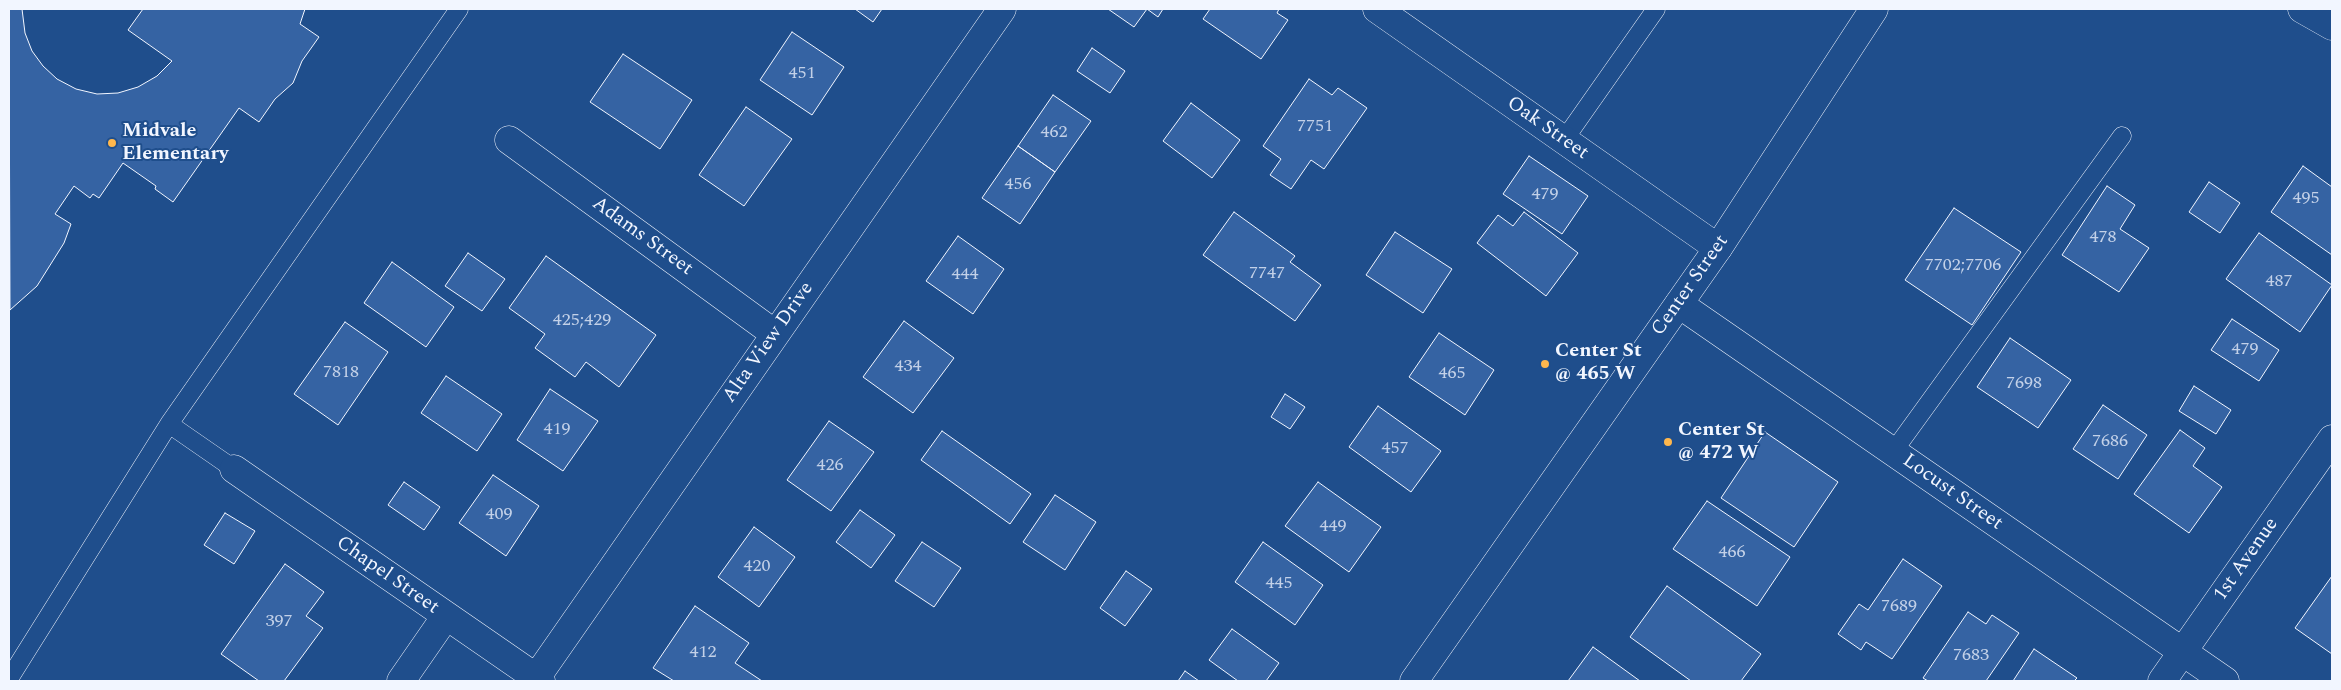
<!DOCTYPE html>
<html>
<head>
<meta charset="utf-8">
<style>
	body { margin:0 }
	#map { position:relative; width:2341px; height:690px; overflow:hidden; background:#1f4e8c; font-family:Spectral,serif }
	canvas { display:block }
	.frame { position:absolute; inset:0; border:10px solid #f2f6ff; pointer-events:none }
</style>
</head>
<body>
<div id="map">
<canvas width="2341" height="690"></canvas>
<div class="frame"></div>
</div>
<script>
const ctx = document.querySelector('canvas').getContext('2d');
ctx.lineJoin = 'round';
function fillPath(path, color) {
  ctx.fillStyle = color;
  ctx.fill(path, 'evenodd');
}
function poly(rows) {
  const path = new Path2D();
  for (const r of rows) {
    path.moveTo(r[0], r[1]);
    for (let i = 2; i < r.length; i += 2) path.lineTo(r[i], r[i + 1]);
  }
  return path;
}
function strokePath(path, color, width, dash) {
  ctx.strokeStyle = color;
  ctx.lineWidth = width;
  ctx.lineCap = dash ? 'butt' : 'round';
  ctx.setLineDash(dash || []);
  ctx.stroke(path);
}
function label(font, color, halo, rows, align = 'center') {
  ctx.font = font + ' Spectral,serif';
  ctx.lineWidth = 4;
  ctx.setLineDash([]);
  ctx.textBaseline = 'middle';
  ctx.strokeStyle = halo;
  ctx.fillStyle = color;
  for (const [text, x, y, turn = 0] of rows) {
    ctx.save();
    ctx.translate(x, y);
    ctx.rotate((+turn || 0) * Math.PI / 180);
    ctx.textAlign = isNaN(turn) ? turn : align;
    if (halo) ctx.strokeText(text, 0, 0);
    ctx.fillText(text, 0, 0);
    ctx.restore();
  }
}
const building = poly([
	[9,9,22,9,25,33,32,51,43,66,57,79,76,89,97,94,118,93,138,87,157,76,172,61,128,30,143,9,305,9,300,24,319,37,302,61,293,83,275,99,259,122,239,108,173,202,155,189,156,186,123,163,99,198,93,194,90,198,74,186,55,214,71,224,64,243,37,286,10,310,9,9],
	[855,9,882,9,873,22,855,9],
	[1108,9,1163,9,1158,17,1147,9,1134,27,1108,9],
	[1210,9,1279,9,1277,13,1288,20,1261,59,1203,19,1210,9],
	[792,32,844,67,812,115,760,80,792,32],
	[1092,48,1125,71,1110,93,1077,71,1092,48],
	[623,54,692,100,660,149,590,102,623,54],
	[1309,79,1332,95,1338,88,1367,108,1324,169,1311,160,1291,189,1270,175,1281,159,1263,146,1309,79],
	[1053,95,1091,121,1055,172,1018,146,1053,95],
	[1191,103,1240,140,1212,178,1163,141,1191,103],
	[746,107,792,139,744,206,699,175,746,107],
	[1018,146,1055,172,1020,224,982,198,1018,146],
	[1529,156,1588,196,1562,234,1503,194,1529,156],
	[2303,166,2332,187,2332,255,2271,212,2303,166],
	[2209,182,2240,203,2220,233,2189,212,2209,182],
	[2107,186,2135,205,2120,229,2149,248,2119,292,2062,255,2107,186],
	[1954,208,2021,252,1972,325,1905,280,1954,208],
	[1234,212,1295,256,1290,262,1321,285,1295,321,1203,255,1234,212],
	[1524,212,1578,253,1546,296,1477,243,1498,215,1513,226,1524,212],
	[1395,232,1452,269,1423,313,1366,275,1395,232],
	[2259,233,2332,285,2300,332,2226,279,2259,233],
	[958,236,1004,269,973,314,926,281,958,236],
	[468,253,505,279,482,311,445,286,468,253],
	[546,256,656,335,619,387,586,362,575,377,535,348,545,334,509,308,546,256],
	[392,262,454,307,426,347,364,303,392,262],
	[2232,319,2279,350,2259,381,2211,350,2232,319],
	[904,321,954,358,913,413,863,377,904,321],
	[345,322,388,352,338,425,294,394,345,322],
	[1439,333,1494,370,1465,415,1409,377,1439,333],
	[2010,338,2071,380,2038,428,1977,387,2010,338],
	[446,376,502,414,477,451,421,413,446,376],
	[2194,386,2231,410,2216,434,2179,411,2194,386],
	[550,389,598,421,563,471,517,440,550,389],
	[1285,394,1305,407,1290,429,1271,417,1285,394],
	[2103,405,2147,435,2118,479,2073,449,2103,405],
	[1378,406,1441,451,1411,492,1349,447,1378,406],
	[829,421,874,452,831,511,787,480,829,421],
	[2180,430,2205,448,2193,466,2222,487,2189,533,2134,494,2180,430],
	[942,431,1031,494,1010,524,921,460,942,431],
	[1765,432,1838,482,1794,547,1721,498,1765,432],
	[493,475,539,506,506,556,459,523,493,475],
	[404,482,440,507,424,530,388,505,404,482],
	[1318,482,1381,527,1349,572,1285,526,1318,482],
	[1055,495,1096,522,1065,570,1023,542,1055,495],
	[1707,501,1790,557,1757,606,1673,549,1707,501],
	[860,510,895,535,871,568,836,542,860,510],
	[225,513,255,531,234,564,204,545,225,513],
	[754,527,795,557,759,607,718,577,754,527],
	[922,542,961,568,934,607,895,581,922,542],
	[1263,542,1323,585,1295,625,1235,582,1263,542],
	[1903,559,1942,586,1892,659,1866,642,1861,650,1838,634,1859,604,1868,610,1903,559],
	[285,564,324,592,306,616,323,628,284,681,259,681,221,654,285,564],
	[1126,571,1152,589,1125,626,1100,608,1126,571],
	[2332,576,2332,654,2295,628,2332,576],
	[1667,586,1761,654,1741,681,1691,681,1630,637,1667,586],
	[695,606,749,643,735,663,762,681,674,681,653,668,695,606],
	[1968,612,1986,624,1992,615,2019,633,1986,681,1928,681,1923,678,1968,612],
	[1232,629,1279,663,1266,681,1238,681,1209,660,1232,629],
	[1593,647,1640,681,1568,681,1593,647],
	[2034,649,2077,678,2074,681,2013,681,2034,649],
	[1185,671,1199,681,1178,681,1185,671]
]);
const service = poly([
	[1564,140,1656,9],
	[169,424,234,469],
	[1893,452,2122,136],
	[9,679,169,424,459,9]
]);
const minor = poly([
	[1377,9,1718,248],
	[509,140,775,334],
	[1679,304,2225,681],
	[234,469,541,681],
	[536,678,1002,9],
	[401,681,446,616],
	[2162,681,2332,439]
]);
const secondary = poly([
	[1414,681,1718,248,1874,9]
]);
const motorway = poly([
	[2302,9,2332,26]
]);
const markers = [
	[112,143,5,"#ffb74d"],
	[1545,364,5,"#ffb74d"],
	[1668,442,5,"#ffb74d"]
];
const numberNames = [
	["451",802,74],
	["7751",1315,127],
	["462",1054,133],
	["456",1018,185],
	["479",1545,195],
	["495",2306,199],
	["478",2103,238],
	["7702;7706",1963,266],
	["7747",1267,274],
	["444",965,275],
	["487",2279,282],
	["425;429",582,321],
	["479",2245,350],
	["434",908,367],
	["7818",341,373],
	["465",1452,374],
	["7698",2024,384],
	["419",557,430],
	["7686",2110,442],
	["457",1395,449],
	["426",830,466],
	["409",499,515],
	["449",1333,527],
	["466",1732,553],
	["420",757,567],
	["445",1279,584],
	["7689",1899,607],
	["397",279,622],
	["412",703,653],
	["7683",1971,656]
];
const streetNames = [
	["Oak Street",1547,129,35],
	["Adams Street",642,237,36],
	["Center Street",1691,286,-55],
	["Alta View Drive",769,343,-55],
	["Locust Street",1952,493,35],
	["1st Avenue",2247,560,-55],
	["Chapel Street",387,576,35]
];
const poiNames = [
	["Midvale",122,132],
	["Elementary",122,155],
	["Center St",1555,352],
	["@ 465 W",1555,375],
	["Center St",1678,431],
	["@ 472 W",1678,454]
];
fillPath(building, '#3563a3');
strokePath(building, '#f2f6ff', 1);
strokePath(service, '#f2f6ff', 19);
strokePath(minor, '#f2f6ff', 29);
strokePath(secondary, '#f2f6ff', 29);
strokePath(motorway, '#f2f6ff', 29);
strokePath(service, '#1f4e8c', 18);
strokePath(minor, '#1f4e8c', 28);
strokePath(secondary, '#1f4e8c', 28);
strokePath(motorway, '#1f4e8c', 28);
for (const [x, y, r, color] of markers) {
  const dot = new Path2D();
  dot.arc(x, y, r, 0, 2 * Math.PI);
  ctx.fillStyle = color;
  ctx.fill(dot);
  strokePath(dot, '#1f4e8c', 2);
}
label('18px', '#c3d1e8', null, numberNames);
label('20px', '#f2f6ff', '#1f4e8c', streetNames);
label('bold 20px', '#f2f6ff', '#1f4e8c', poiNames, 'left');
</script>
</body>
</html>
